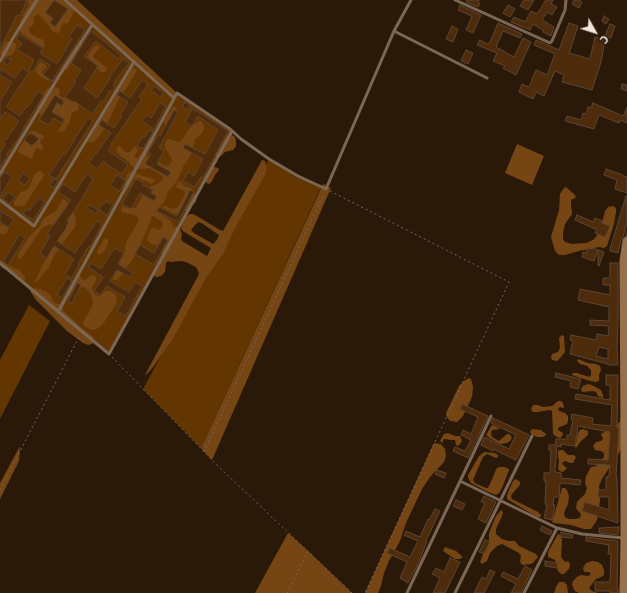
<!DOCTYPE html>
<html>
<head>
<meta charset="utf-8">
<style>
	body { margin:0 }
	#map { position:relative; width:627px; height:593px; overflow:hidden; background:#2a1909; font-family:"Open Sans",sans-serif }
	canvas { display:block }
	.north { position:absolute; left:575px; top:12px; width:40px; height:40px; -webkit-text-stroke:3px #2a1909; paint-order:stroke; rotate:129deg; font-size:11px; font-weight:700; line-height:16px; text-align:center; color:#f2e6dc }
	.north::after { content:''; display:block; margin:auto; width:14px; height:18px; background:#f2e6dc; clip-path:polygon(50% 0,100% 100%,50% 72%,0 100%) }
</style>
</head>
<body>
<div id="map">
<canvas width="627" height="593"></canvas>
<div class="north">С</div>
</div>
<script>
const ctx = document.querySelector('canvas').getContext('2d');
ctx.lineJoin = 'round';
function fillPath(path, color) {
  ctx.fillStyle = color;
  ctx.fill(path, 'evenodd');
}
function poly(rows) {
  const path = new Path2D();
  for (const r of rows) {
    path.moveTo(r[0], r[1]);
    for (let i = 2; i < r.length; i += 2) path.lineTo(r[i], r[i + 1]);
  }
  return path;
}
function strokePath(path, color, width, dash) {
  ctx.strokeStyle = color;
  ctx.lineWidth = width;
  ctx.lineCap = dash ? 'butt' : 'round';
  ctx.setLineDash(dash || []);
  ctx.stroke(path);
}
const green = poly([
	[0,0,65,0,177,93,232,131,109,354,0,263],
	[269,159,321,187,201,448,143,389],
	[29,305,50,321,0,419,0,360]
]);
const forest = poly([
	[28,0,77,0,177,93,174,98,75,9,69,22,66,24,64,23,61,26,60,32,57,33,52,31,47,23,38,14,35,16,33,19,34,22,33,25,30,27,29,31,31,34,43,40,45,44,44,47,42,47,20,32,19,25,24,13,29,5],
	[9,41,15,43,17,46,14,52,11,55,4,57,1,55,0,52,5,42],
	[79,41,82,43,82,45,69,67,67,70,63,70,62,67],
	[98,45,100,47,93,56,93,57,106,67,107,70,105,72,101,72,98,69,88,57,88,55,92,49,95,46],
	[41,62,46,65,46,68,42,71,42,73,49,79,48,81,38,75,35,71,38,65],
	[134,68,137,70,134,76,118,101,110,118,102,132,96,140,92,143,88,142,88,140,131,70],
	[54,87,57,88,60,90,59,95,61,97,75,101,78,104,79,108,78,110,72,113,71,115,71,119,69,124,64,131,60,132,58,131,64,121,63,118,61,116,55,114,44,117,38,113,37,107,45,91,48,88],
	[173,107,175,107,176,109,171,123,168,125,165,125,164,122,165,119],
	[200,121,203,122,204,129,202,133,195,139,190,157,184,165,177,181,168,192,164,202,156,211,171,221,173,226,174,227,177,226,180,229,182,234,181,239,182,241,207,256,211,248,184,232,181,229,182,225,186,217,189,214,193,214,197,216,220,230,223,231,262,160,265,161,267,169,265,175,236,226,223,254,206,278,172,340,154,366,147,374,145,375,199,274,198,271,196,267,186,262,181,261,171,262,168,261,166,263,165,272,161,276,157,277,154,276,152,272,154,269,162,254,160,248,156,245,151,244,148,241,147,238,151,229,153,228,160,230,163,226,163,223,160,220,152,216,144,237,132,260,119,278,117,280,113,280,114,275,125,251,125,247,127,240,137,224,139,219,138,217,135,215,124,213,121,211,122,207,136,208,141,198,150,187,157,184,162,180,163,178,163,176,149,168,140,169,134,168,127,160,120,156,117,152,117,148,118,146,120,146,124,151,128,153,131,151,134,146,136,146,138,150,134,157,136,158,138,157,142,152,150,138,154,138,156,140,151,150,147,153,147,157,152,158,165,166,168,166,172,161,171,157,165,147,165,143,168,139,171,139,178,142,181,141,190,128,197,122],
	[199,222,203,224,219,235,217,240,213,244,194,233,191,230,196,224],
	[31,131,35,131,44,136,45,137,41,140,40,142,44,148,42,150,37,148,35,150,32,158,29,158,18,152,18,150,22,144],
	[228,135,232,135,235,137,236,141,236,146,233,150,225,152,220,157,216,156,216,153,226,137],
	[517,144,544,156,532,185,505,173],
	[214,167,218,168,219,170,215,175,211,183,208,184,206,182,205,177,209,170],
	[40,171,44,174,44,176,33,192,26,204,24,206,15,206,14,205,14,202,18,196,21,192,26,190,29,188,34,175,37,172],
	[130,171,133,171,143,176,154,179,155,180,152,184,150,183,138,178,135,178,127,191,125,191,123,188,127,175],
	[180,181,185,187,189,187,192,189,197,197,196,202,191,206,187,210,175,214,162,207,163,206,167,206,170,208,174,209,178,207,185,194,185,192,183,190,177,188,176,186,178,182],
	[323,184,331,188,212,460,201,448],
	[566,187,574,194,576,197,575,198,571,200,571,207,572,211,572,214,565,224,563,233,563,239,565,242,572,244,586,243,593,240,596,237,603,219,605,211,608,207,613,206,615,207,616,209,616,212,614,224,607,246,604,248,599,247,579,251,565,255,559,255,555,251,551,237,559,210,560,194,564,188],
	[63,199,66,201,75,215,76,220,75,227,55,254,49,267,36,283,35,281,60,229,55,224,48,225,42,228,21,259,18,258,18,254,29,237,39,227,44,218,57,210,60,203],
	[0,225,3,225,9,228,7,233,1,235,0,233],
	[627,230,622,448,602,479,599,486,600,501,597,520,591,529,584,529,571,525,554,523,552,522,562,488,565,488,567,490,569,496,568,504,564,513,565,517,569,519,575,519,580,518,581,514,578,511,576,508,577,502,585,494,587,488,585,483,586,476,591,467,596,466,604,457,604,453,601,451,595,450,593,446,596,442,601,441,603,439,601,434,620,422,621,417,622,251],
	[106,238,108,240,108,243,105,250,102,253,100,254,98,254,97,251,104,239],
	[0,260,7,265,19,270,24,275,25,277,25,279,23,280,1,267],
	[93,275,96,277,96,280,92,289,95,295,100,296,106,291,110,291,115,294,117,299,116,304,103,324,97,329,92,330,87,328,84,326,83,322,90,311,93,304,92,297,88,290,84,287,82,287,67,298,63,307,63,311,68,315,74,320,77,324,93,337,94,339,93,343,92,344,88,345,83,343,67,331,36,300,30,291,33,288,40,289,47,292,51,296,53,301,57,304,59,304,61,302,76,276,79,276,84,280,87,279,90,276],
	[562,335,564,336,565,352,561,357,557,361,552,360,551,357,552,354,558,352,560,348,559,338],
	[578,359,588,363,596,364,600,366,601,370,599,375,599,381,595,382,587,380,572,375,572,374,573,373,577,373,589,377,591,375,591,370,587,366,580,364,577,361],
	[469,378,471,379,473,387,472,397,463,416,457,422,451,421,449,420,446,415,446,413,459,386,465,380],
	[588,384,592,385,601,390,603,395,603,398,598,396,596,392,593,391,582,392,581,389,583,386],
	[558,401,561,401,563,403,564,407,563,408,560,407,558,409,559,411,565,413,568,416,568,421,567,424,558,428,558,430,563,433,563,435,560,438,557,437,553,434,552,411,550,410,537,412,533,412,531,409,533,405,538,405,543,407,552,406],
	[492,425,497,427,500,429,492,430,491,432,492,437,499,441,507,434,509,434,511,436,512,438,510,441,507,443,500,444,488,437,486,435],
	[532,429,541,430,546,434,545,436,542,437,537,437,531,434,530,432],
	[583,429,588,431,588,435,581,441,576,448,575,447,578,433,580,430],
	[448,433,455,436,460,436,462,441,460,444,458,446,456,445,455,440,450,440,446,439,444,439,442,443,440,441,444,434],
	[434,443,441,444,445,449,446,456,444,462,430,477,422,489,406,523,400,541,389,561,384,573,381,586,378,593,365,593],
	[20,446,19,461,0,499,0,483],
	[560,450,563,450,568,455,574,455,576,457,573,463,570,463,565,461,562,463,563,465,567,468,563,472,560,471,558,469,559,460,558,457,558,451],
	[484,452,495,453,498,455,498,457,496,458,487,454,483,457,473,480,475,483,486,488,488,488,494,475,496,469,499,467,504,467,509,469,509,470,502,488,499,493,496,495,486,491,471,483,468,478,468,475,479,456],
	[516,479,520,482,520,485,512,494,511,496,512,499,538,512,541,515,541,517,537,517,507,499,507,495,512,483,514,480],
	[501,510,503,512,502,516,496,529,496,534,502,539,508,541,515,541,519,546,536,554,538,557,533,563,531,564,523,565,521,564,520,561,521,556,519,553,502,544,497,546,490,553,487,561,484,563,482,564,480,562,489,539,489,533,496,516],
	[288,533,309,552,352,593,255,593],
	[558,534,560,535,562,540,561,557,564,561,566,562,568,561,570,564,569,569,564,574,561,574,558,571,555,560,548,557,548,552],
	[445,547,456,551,462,556,462,558,459,559,455,559,443,551],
	[592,561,598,562,602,565,604,570,604,575,601,577,596,579,589,588,592,591,598,593,579,593,575,591,572,585,573,581,577,577,581,575,588,576,591,574,589,572,584,572,583,568,586,563],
	[559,582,564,582,567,585,568,593,554,593,556,587]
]);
const building = poly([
	[0,0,27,0,20,16,17,15,0,49,0,0],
	[54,0,68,9,55,27,50,23,53,18,45,13,54,0],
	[467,0,479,0,478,3,480,4,478,7,466,2,467,0],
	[524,0,534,0,528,10,520,6,524,0],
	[546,0,553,0,551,4,557,7,552,15,547,12,542,20,554,27,551,36,543,32,544,31,533,24,530,30,511,22,514,17,525,22,531,11,537,14,546,0],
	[574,0,579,0,582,2,579,8,572,4,574,0],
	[460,5,481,15,473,33,466,30,472,16,458,10,460,5],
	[508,5,515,9,510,17,503,13,508,5],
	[604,16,609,19,606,24,602,21,604,16],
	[498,23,522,34,520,38,503,31,496,47,514,57,523,38,531,42,516,75,503,68,505,66,493,61,497,53,477,45,480,40,488,44,491,40,498,23],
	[569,23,578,26,569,53,590,59,595,37,605,40,601,62,592,90,562,82,564,75,555,71,544,96,536,92,533,99,519,92,522,84,529,87,536,70,547,75,555,54,534,45,536,40,559,50,569,23],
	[610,24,615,26,611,38,605,36,610,24],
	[77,25,85,30,52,81,43,75,50,65,40,59,32,72,29,70,34,60,18,50,22,43,16,39,19,34,43,48,40,53,57,64,72,39,69,37,77,25],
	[452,26,458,29,453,42,446,39,452,26],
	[91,31,121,55,118,59,96,41,84,56,98,66,84,88,97,98,111,77,110,76,123,59,129,63,114,82,115,83,113,86,115,88,112,92,110,90,104,101,102,100,92,114,74,101,73,102,65,97,76,82,74,81,81,70,71,63,91,31],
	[466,50,473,53,468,64,461,61,466,50],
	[6,57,11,60,8,65,3,62,6,57],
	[22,68,29,72,6,107,20,116,27,106,28,107,38,91,44,95,22,130,23,130,20,136,7,154,8,154,0,168,0,153,5,144,3,142,5,139,6,140,19,121,5,112,0,119,0,101,12,82,0,75,0,69,15,78,22,68],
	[142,80,148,84,139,97,142,99,111,144,112,144,108,150,128,165,121,174,103,161,97,169,89,163,94,155,95,155,111,133,99,125,102,120,114,128,122,116,120,115,127,104,127,103,128,102,117,95,120,91,130,98,142,80],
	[622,84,627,85,627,91,621,89,622,84],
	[155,86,163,93,160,97,151,90,155,86],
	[55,95,64,101,62,106,57,103,52,112,64,119,62,123,53,118,49,125,39,120,55,95],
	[185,102,190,105,187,110,182,107,185,102],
	[160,103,166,106,154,129,142,121,146,115,151,118,160,103],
	[593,103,623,116,627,107,627,123,620,120,619,123,599,115,594,129,565,121,567,116,581,120,583,113,586,114,588,107,591,108,593,103],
	[192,109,202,114,228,131,203,178,201,177,195,187,183,181,188,172,194,176,203,159,183,148,185,144,205,154,218,130,198,116,192,126,185,122,192,109],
	[174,110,178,112,159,148,164,151,157,164,171,172,168,177,145,164,151,154,148,152,158,135,160,136,174,110],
	[88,118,93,121,56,179,49,175,63,154,65,155,88,118],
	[150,130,153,132,143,149,137,146,143,136,145,137,150,130],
	[31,133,39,139,32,146,24,140,28,134,29,135,31,133],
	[606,169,623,175,623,176,627,177,627,193,615,189,617,180,604,175,606,169],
	[4,172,12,176,0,197,0,177,2,176,4,172],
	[23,173,30,178,25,185,18,181,23,173],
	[87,174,93,178,92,181,83,197,67,221,69,223,66,226,67,227,57,241,75,253,97,221,102,224,93,242,90,247,89,246,78,264,79,265,72,278,65,275,74,259,54,246,47,258,40,254,50,236,47,234,71,200,58,192,63,184,75,192,87,174],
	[117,175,126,181,119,191,110,185,117,175],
	[54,178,58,181,54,188,50,186,54,178],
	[136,179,144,183,143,185,153,190,151,193,157,196,154,201,140,193,131,209,122,204,136,179],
	[190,190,194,192,178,222,157,211,159,207,177,216,190,190],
	[8,192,15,197,10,204,3,199,8,192],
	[626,196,627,196,627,223,623,237,621,240,618,253,610,251,610,249,626,196],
	[39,198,45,202,33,220,23,214,26,209,29,211,39,198],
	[106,201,113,205,107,215,99,210,103,203,104,204,106,201],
	[90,205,98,210,96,214,87,208,90,205],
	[0,211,14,219,9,227,0,222,0,211],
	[577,215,593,222,595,218,602,221,602,223,610,226,605,237,595,233,597,230,575,220,577,215],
	[19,235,25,238,8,265,3,262,19,235],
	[163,237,168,240,154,265,135,254,140,245,154,253,163,237],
	[114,248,124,253,118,264,133,273,130,277,117,270,110,281,129,292,135,282,142,286,126,316,117,311,125,297,107,286,101,295,94,291,103,277,88,267,91,263,101,269,114,248],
	[588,248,591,249,592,248,598,250,594,261,582,257,583,252,586,253,588,248],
	[598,250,604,252,599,266,598,266,598,250],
	[610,263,618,263,618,321,617,345,618,365,608,365,608,364,570,354,573,341,570,340,571,335,596,340,597,334,608,336,609,326,590,325,590,320,609,321,609,307,578,300,580,289,610,295,610,285,603,285,603,278,610,278,610,263],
	[599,347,608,349,608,359,596,356,599,347],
	[67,278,72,281,62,298,57,295,67,278],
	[77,283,81,285,72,303,68,301,77,283],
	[556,373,581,379,578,389,570,387,571,381,555,377,556,373],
	[606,375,618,375,617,428,619,428,616,476,617,476,618,523,582,511,585,502,609,510,609,497,598,497,598,490,606,490,606,477,609,476,610,465,588,464,588,459,608,460,610,432,593,429,578,426,575,446,561,444,561,447,557,446,555,472,561,473,561,478,581,480,580,485,560,483,559,497,554,497,553,505,555,505,552,520,544,518,547,505,545,504,546,481,544,481,544,473,550,473,551,450,549,450,549,445,555,445,556,439,567,439,567,435,570,435,573,420,571,419,572,414,593,418,592,424,611,426,612,405,575,399,576,394,610,400,610,385,606,385,606,375],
	[462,404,488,416,468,458,453,451,455,447,465,451,471,440,461,435,463,430,471,434,478,417,460,409,462,404],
	[493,418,529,435,516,460,493,449,493,451,481,445,484,437,509,449,516,435,491,423,493,418],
	[437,470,446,473,444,478,435,474,437,470],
	[484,496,496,502,486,523,478,519,485,503,481,502,484,496],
	[456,500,465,504,462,510,453,506,456,500],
	[435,509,440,511,426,541,427,541,419,562,408,583,400,578,407,562,387,553,390,548,410,557,418,541,404,535,406,531,420,537,428,519,429,520,435,509],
	[542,526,552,531,550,535,540,530,542,526],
	[619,527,618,535,599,533,599,528,619,527],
	[561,532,573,535,572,538,561,537,561,532],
	[586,537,618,541,617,587,618,587,618,593,610,593,610,591,595,591,595,582,610,582,611,554,608,554,609,545,586,541,586,537],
	[485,540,490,542,484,554,479,552,485,540],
	[450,558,460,562,445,593,433,593,440,578,432,574,436,568,444,572,450,558],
	[545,561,558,563,557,568,545,566,545,561],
	[525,566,532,570,521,593,511,593,516,584,501,576,503,572,518,579,525,566],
	[490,570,495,572,484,593,474,593,482,577,486,579,490,570]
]);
const path = poly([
	[330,191,509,282,365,593],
	[112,357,219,467,352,593],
	[204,452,324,193],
	[0,490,80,335],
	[287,593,308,552]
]);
const service = poly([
	[65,0,174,98],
	[411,0,394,31,487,78],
	[455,0,550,43,552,41,565,10,566,0],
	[0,61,13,38,37,0],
	[0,174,59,76,92,25],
	[0,200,34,226,134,62],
	[0,263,109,354,232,131],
	[58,312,177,93,230,129,241,139,269,159,298,176,326,189,394,31],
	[460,481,557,528,582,534,623,538],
	[407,593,491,416],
	[455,593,532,436],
	[524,593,557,528]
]);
const secondary = poly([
	[624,593,625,538,625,433,624,261,627,241]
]);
fillPath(green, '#623501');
fillPath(forest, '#754514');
fillPath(building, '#4e2c0b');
strokePath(building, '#5a4635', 1);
strokePath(path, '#78695c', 1, [2, 3]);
strokePath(service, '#7c6755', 3);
strokePath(secondary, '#98704a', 9);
</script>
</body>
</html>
